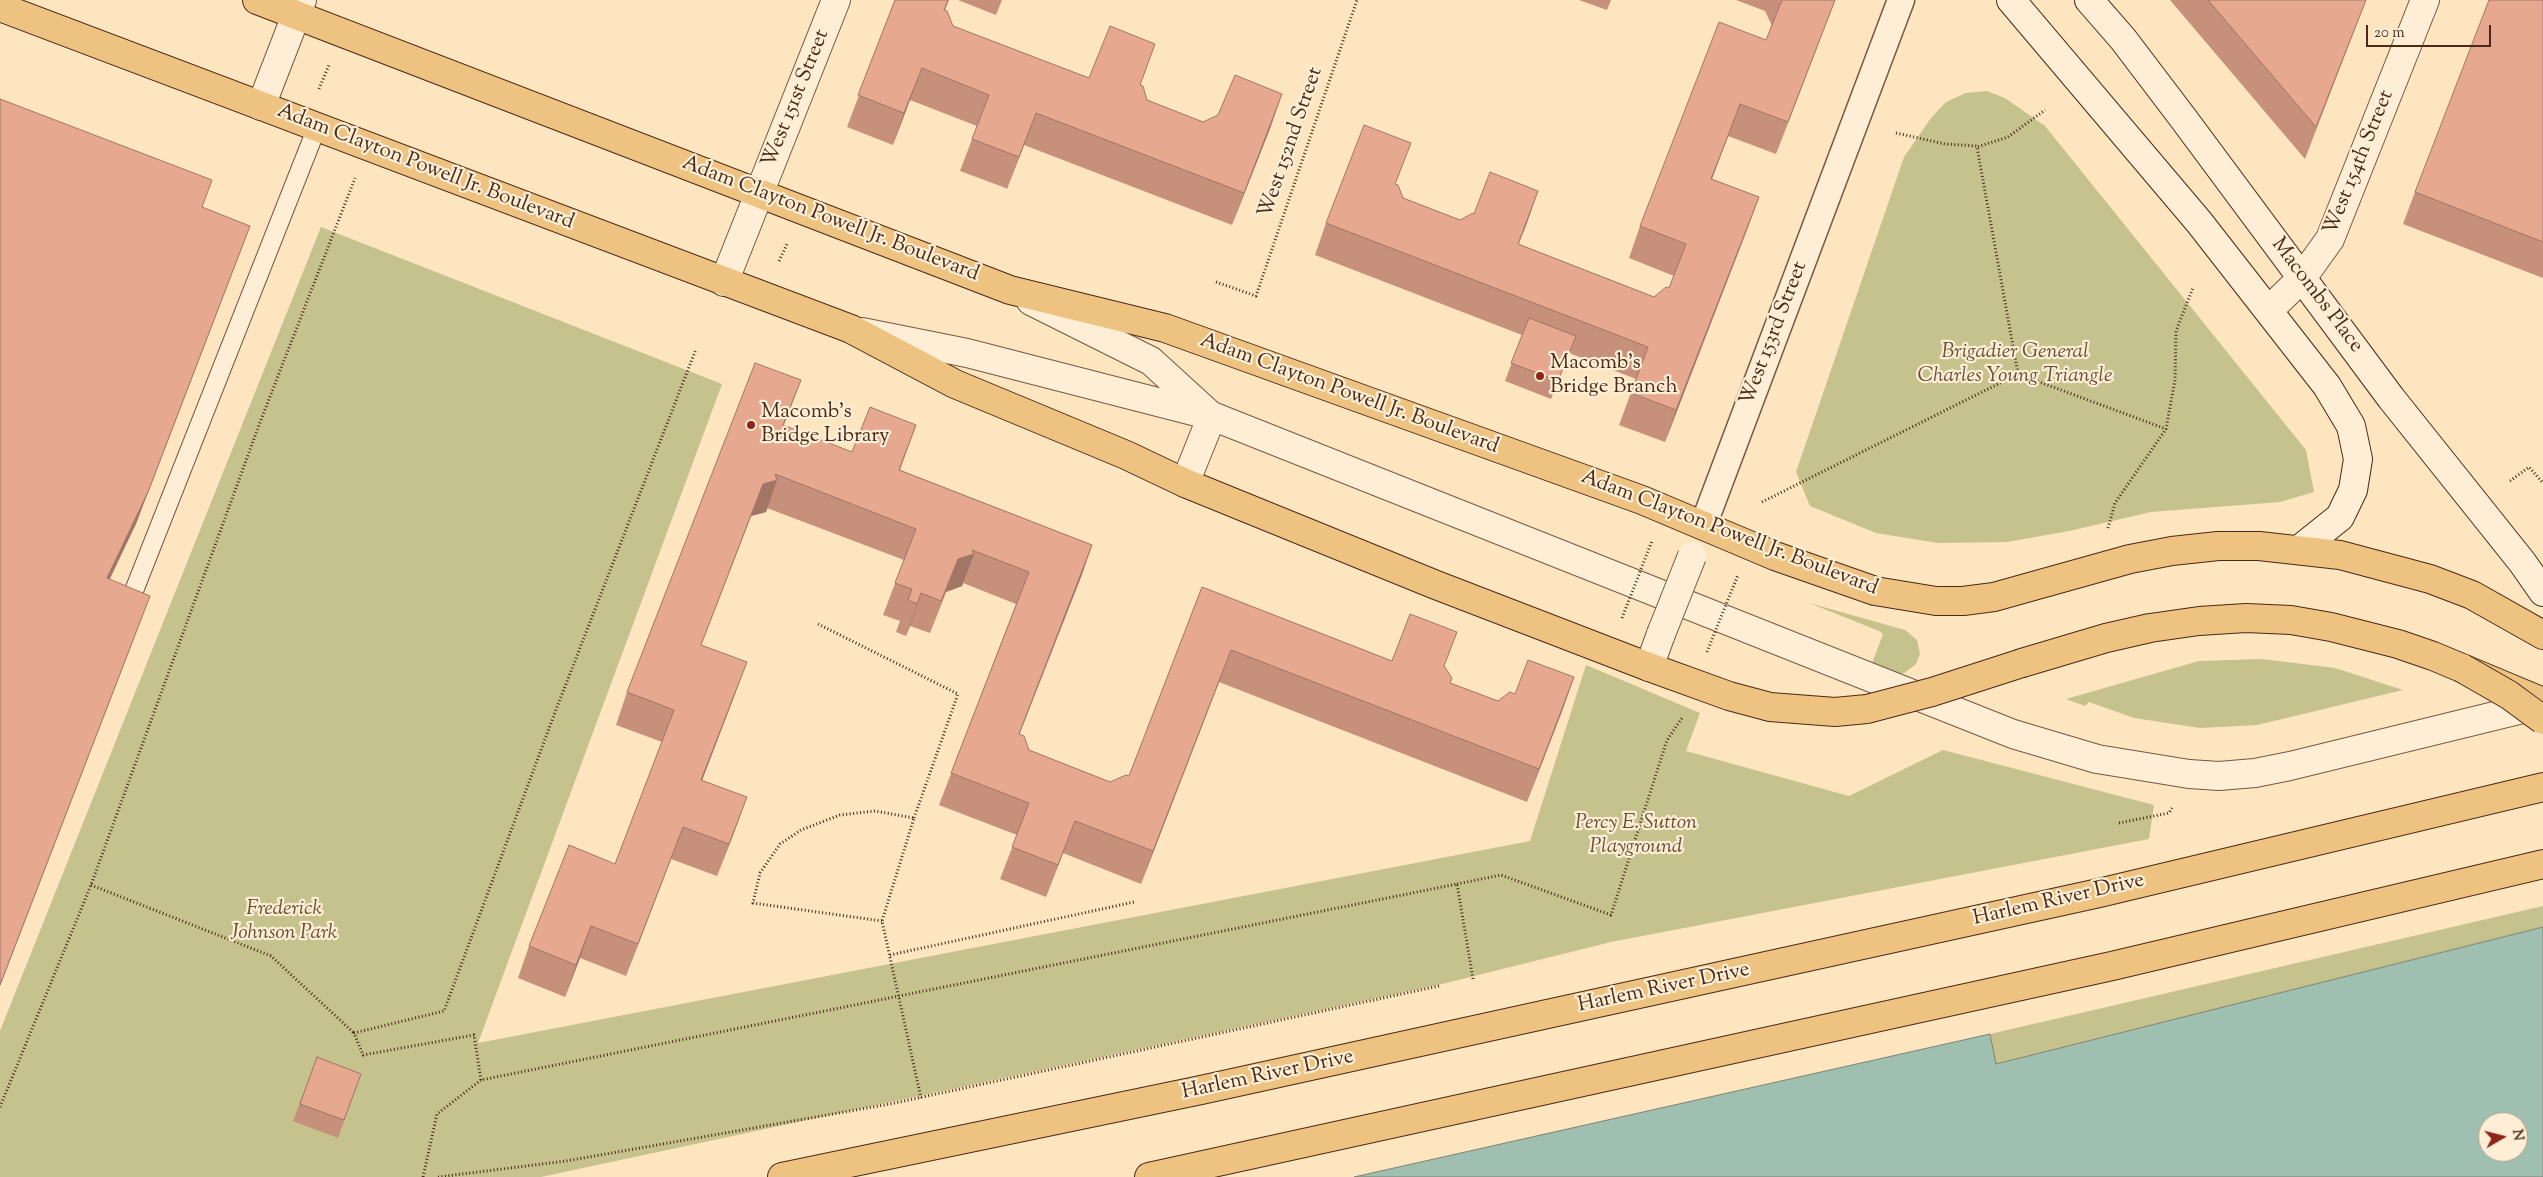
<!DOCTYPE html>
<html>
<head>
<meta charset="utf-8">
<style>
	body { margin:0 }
	#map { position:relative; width:2543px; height:1177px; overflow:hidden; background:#fce5bf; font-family:"Sorts Mill Goudy",serif }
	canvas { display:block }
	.north { position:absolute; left:2478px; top:1112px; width:50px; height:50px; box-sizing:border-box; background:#fdeed5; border:1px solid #b59f89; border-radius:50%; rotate:82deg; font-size:14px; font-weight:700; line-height:20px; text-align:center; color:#492918 }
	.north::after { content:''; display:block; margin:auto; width:18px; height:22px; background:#8f2418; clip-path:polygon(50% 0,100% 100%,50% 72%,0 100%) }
	.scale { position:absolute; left:2366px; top:25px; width:125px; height:22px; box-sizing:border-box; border:2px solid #492918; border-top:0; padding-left:6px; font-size:15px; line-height:18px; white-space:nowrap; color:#492918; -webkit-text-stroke:4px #fdeed5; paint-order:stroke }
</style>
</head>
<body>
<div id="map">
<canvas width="2543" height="1177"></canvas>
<div class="north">N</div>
<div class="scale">20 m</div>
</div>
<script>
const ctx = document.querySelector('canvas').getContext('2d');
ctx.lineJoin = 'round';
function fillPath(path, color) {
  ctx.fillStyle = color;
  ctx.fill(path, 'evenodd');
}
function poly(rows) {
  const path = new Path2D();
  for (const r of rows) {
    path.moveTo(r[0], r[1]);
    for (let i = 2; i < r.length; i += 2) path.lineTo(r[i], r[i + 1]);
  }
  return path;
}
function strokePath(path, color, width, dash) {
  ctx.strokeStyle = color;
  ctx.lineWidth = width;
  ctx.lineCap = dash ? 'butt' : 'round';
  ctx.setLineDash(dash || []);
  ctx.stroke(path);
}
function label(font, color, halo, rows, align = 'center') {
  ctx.font = font + ' "Sorts Mill Goudy",serif';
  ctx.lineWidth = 4.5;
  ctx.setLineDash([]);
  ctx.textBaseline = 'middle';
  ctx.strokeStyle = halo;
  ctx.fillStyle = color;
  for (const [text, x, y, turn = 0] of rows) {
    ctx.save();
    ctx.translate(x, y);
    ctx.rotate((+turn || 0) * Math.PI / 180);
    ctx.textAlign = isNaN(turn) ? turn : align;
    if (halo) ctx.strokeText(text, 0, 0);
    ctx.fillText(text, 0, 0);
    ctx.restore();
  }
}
const green = poly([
	[1987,91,2005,98,2045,126,2306,450,2314,492,2280,502,2151,512,2069,531,2007,542,1938,543,1876,533,1810,506,1796,472,1904,157,1931,118,1946,102,1966,93],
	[321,227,722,384,478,1043,1530,841,1586,665,1700,713,1686,751,1849,796,1943,750,2154,805,2149,839,1611,942,1438,985,541,1177,0,1177,0,1031],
	[1809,603,1905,630,1917,640,1920,654,1916,664,1904,673,1866,679,1883,634,1879,631],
	[2262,659,2335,668,2403,690,2257,725,2200,728,2134,718,2089,702,2085,706,2066,699,2199,661],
	[2543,906,2543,927,1995,1064,1990,1034]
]);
const water = poly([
	[2543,927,2543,1177,1354,1177,1990,1034,1996,1064,2543,927],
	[2488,1122,2518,1122,2518,1152,2488,1152,2488,1122]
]);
const path = poly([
	[319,89,329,65],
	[1896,133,1945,144,1977,146],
	[779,261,787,244],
	[1216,282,1256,296,1357,0],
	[2018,374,2166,429],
	[2510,481,2529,467,2543,483],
	[1762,502,2018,374,1977,147,2008,137,2045,110],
	[2108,528,2115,503,2166,429,2175,380,2176,331,2193,288],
	[818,624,958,694,914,818],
	[2119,823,2169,813,2172,808],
	[1457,884,1501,875,1611,915,1667,740,1682,718],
	[91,885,271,956,354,1033],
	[882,921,753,903,760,873,780,844,801,830,840,815,875,811,914,818,882,921,921,1098],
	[890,955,1134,902],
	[481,1080,474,1035,363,1055,354,1033,444,1011,554,715,696,349],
	[0,1107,91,885,259,425,355,178],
	[423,1177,437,1114,481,1080,1457,884,1473,979],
	[438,1177,566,1161,890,1104,1439,986]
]);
const service = poly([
	[126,611,317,127]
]);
const pedestrian = poly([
	[1703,526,1901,0]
]);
const minor = poly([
	[261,106,302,0],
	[724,282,836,0],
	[2269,310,2302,278,2330,239,2425,0],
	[1649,667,1661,634]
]);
const tertiary = poly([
	[1031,301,1151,361,1209,414],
	[862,332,967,353,1212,416,2013,734,2097,759,2189,774,2219,776,2255,773,2290,766,2543,704],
	[1185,483,1212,416]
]);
const secondary = poly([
	[2011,0,2199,222,2327,386,2351,426,2358,459,2353,490,2340,517,2300,549],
	[2089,0,2123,39,2183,118,2391,398,2522,562,2543,592]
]);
const primary = poly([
	[257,0,1010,290,1165,328,1642,500,1775,556,1875,591,1936,601,1963,601,1994,597,2130,559,2172,551,2218,546,2259,546,2340,555,2430,579,2472,595,2543,635],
	[0,7,851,329,955,384,1126,455,1185,483,1436,585,1649,667,1729,696,1770,707,1835,712,1867,709],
	[2022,663,2106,638,2150,628,2199,621,2246,618,2291,620,2331,627,2398,644,2433,656,2543,702]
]);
const motorway = poly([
	[782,1177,1201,1090,2099,893,2543,787],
	[1149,1177,2112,966,2543,864]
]);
const pathBridge = poly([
	[1622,618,1652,541],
	[1707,652,1738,575]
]);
const minorBridge = poly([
	[1661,634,1692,556]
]);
const primaryBridge = poly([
	[2462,668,2509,695,2543,720],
	[1867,709,1932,692,2022,663]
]);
const wall = poly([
	[895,0,949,0,945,10,953,26,1089,78,1140,85,1147,100,1203,122,1271,126,1232,225,1024,145,1007,189,1003,187,960,171,977,126,910,100,893,145,847,127],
	[958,0,1002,0,996,15],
	[1579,0,1611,0,1607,10],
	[1736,0,1835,0,1776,154,1728,136,1714,173,1712,179,1759,197,1665,442,1619,425,1636,379,1569,353,1551,399,1505,381,1522,335,1315,255,1326,223,1396,184,1403,198,1460,220,1474,214,1527,223,1518,244,1654,297,1669,288,1674,276,1629,258,1640,226,1766,40,1772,26,1765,11],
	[2170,0,2366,0,2305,159],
	[2543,0,2543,278,2403,224,2415,192],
	[916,425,900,470,1092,545,1081,577,1019,734,1029,750,1110,782,1129,776,1202,587,1392,661,1445,667,1450,683,1498,701,1515,694,1574,677,1527,802,1219,682,1141,884,1063,853,1046,897,1000,879,1017,835,939,805,1016,604,963,583,962,586,946,592,930,633,910,626,906,636,896,632,900,621,883,615,904,560,767,508,766,512,751,516,701,645,735,694,702,780,735,830,717,876,671,859,626,976,580,958,565,997,518,978,529,946,615,864,662,742,616,725,627,692,784,426,852,452],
	[317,1057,361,1074,338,1138,293,1121]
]);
const shadedWall = poly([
	[1835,0,1776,154,1788,122],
	[922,68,910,100,893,145,904,113],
	[1282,94,1271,126,1232,225,1244,193],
	[1740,104,1728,136,1700,211,1711,179],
	[1036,113,1024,145,1007,189,1019,157],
	[1538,191,1527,223,1506,276,1518,244],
	[1759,197,1747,230,1665,442,1676,410],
	[250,226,136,524,95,610,107,578],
	[801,380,789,412,771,457,783,425],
	[777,480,766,512,751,516,689,677,763,484],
	[1092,545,1081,577,1007,766,1019,734],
	[974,554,962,586,946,592,930,633,958,559],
	[921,593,910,626,906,636,917,604],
	[150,596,138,628,0,986,0,985],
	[1231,650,1219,682,1141,884,1153,851],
	[747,662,735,694,690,812,701,780],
	[1574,677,1563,709,1527,802,1539,769],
	[747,797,735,830,717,876,729,844],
	[1075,821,1063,853,1046,897,1058,865],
	[683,827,671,859,626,976,638,944],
	[591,926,580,958,565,997,576,965]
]);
const building = poly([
	[895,0,948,0,944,10,947,11,953,26,1089,78,1110,26,1155,44,1140,85,1143,86,1147,100,1203,122,1218,115,1235,75,1282,94,1244,193,1036,113,1019,157,1014,155,972,139,989,95,922,68,904,113,858,95,895,0],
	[1782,0,1835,0,1788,122,1740,104,1726,141,1711,179,1759,197,1676,410,1631,393,1648,347,1326,223,1364,125,1411,143,1395,184,1398,185,1403,198,1460,220,1473,213,1474,214,1490,172,1538,191,1518,244,1654,297,1666,287,1669,288,1686,244,1640,226,1719,22,1766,40,1782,0],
	[2208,0,2366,0,2316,127,2208,0],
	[2489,0,2543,0,2543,242,2415,192,2489,0],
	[0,99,212,180,202,207,250,226,148,492,107,578,150,596,0,985,0,99],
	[1529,318,1576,336,1558,381,1511,363,1529,318],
	[755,363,801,380,783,425,852,452,870,407,916,425,899,470,1092,545,1019,734,1024,736,1029,750,1110,782,1126,775,1129,776,1202,587,1392,661,1410,614,1457,632,1444,666,1452,678,1450,683,1498,701,1510,692,1515,694,1528,660,1574,677,1539,769,1231,650,1153,851,1075,821,1058,865,1012,847,1029,803,951,773,1029,572,972,550,974,554,958,559,941,601,921,593,917,604,908,600,912,589,895,583,916,529,775,474,777,480,763,484,701,645,747,662,701,780,747,797,729,844,683,827,638,944,591,926,576,965,529,946,569,845,615,864,674,710,627,692,755,363],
	[317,1057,361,1074,344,1120,300,1104,317,1057]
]);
const markers = [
	[1540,376,5,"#8f2418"],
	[751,425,5,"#8f2418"]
];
const streetNames = [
	["West 151st Street",797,99,-68],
	["West 152nd Street",1292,143,-71],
	["West 154th Street",2360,163,-68],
	["Adam Clayton Powell Jr. Boulevard",425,168,21],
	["Adam Clayton Powell Jr. Boulevard",830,220,21],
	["Macombs Place",2316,296,53],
	["West 153rd Street",1775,334,-69],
	["Adam Clayton Powell Jr. Boulevard",1349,395,20],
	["Adam Clayton Powell Jr. Boulevard",1729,534,21],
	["Harlem River Drive",2059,901,-13],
	["Harlem River Drive",1664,989,-12],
	["Harlem River Drive",1268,1076,-12]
];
const parkNames = [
	["Brigadier General",2015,353],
	["Charles Young Triangle",2015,377],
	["Percy E. Sutton",1636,824],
	["Playground",1636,848],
	["Frederick",284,910],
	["Johnson Park",284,934]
];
const poiNames = [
	["Macomb's",1550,364],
	["Bridge Branch",1550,388],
	["Macomb's",761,413],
	["Bridge Library",761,437]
];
fillPath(green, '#c6c28d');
fillPath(water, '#9fbfb0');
strokePath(water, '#7d8373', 1);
strokePath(service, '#765842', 20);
strokePath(pedestrian, '#765842', 29);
strokePath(minor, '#765842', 30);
strokePath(tertiary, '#765842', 30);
strokePath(secondary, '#492918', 30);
strokePath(primary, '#492918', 30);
strokePath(motorway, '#492918', 30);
strokePath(path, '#492918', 3, [1, 2.5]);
strokePath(service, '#fdeed5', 18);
strokePath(pedestrian, '#fdeed5', 26);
strokePath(minor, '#fdeed5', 28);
strokePath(tertiary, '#fdeed5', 28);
strokePath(secondary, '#fdeed5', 28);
strokePath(primary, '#eec280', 28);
strokePath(motorway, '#eec280', 28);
strokePath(minorBridge, '#765842', 30, []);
strokePath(primaryBridge, '#492918', 30, []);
strokePath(pathBridge, '#492918', 3, [1, 2.5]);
strokePath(minorBridge, '#fdeed5', 28);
strokePath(primaryBridge, '#eec280', 28);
fillPath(wall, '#c6907b');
fillPath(shadedWall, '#a17664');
fillPath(building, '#e6a88f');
strokePath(building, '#a17664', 1);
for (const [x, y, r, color] of markers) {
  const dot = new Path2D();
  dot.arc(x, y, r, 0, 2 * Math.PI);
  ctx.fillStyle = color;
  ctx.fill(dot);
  strokePath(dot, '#fdeed5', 2);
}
label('21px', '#492918', '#fdeed5', streetNames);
label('italic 21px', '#684f35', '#fdeed5', parkNames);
label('21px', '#492918', '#fdeed5', poiNames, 'left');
</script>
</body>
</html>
